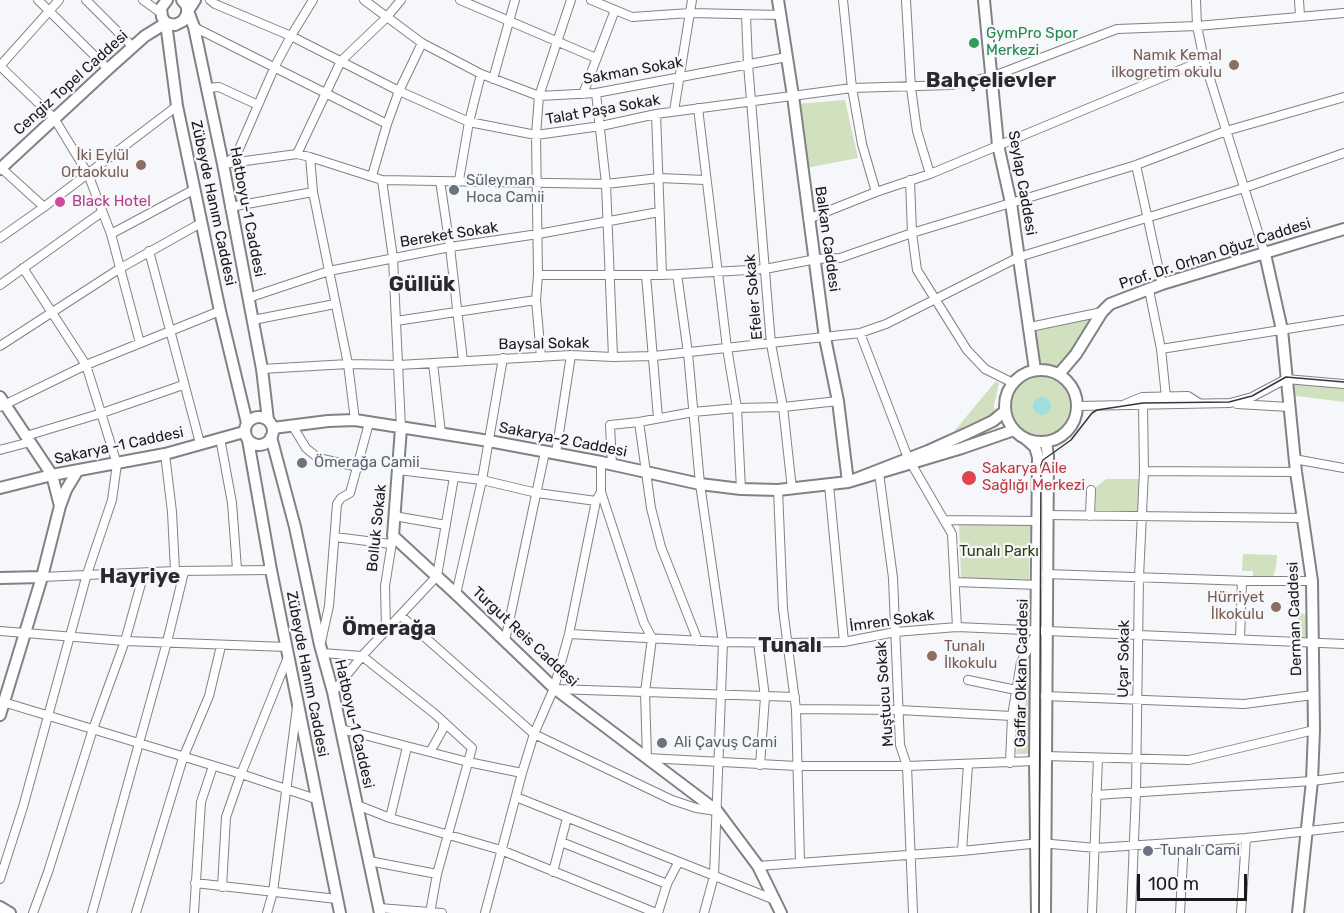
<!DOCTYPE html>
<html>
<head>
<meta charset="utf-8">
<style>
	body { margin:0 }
	#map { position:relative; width:1344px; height:913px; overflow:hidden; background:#f6f7fb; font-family:Rubik,sans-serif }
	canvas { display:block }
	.scale { position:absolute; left:1137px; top:874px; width:110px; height:27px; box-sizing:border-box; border:3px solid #1a1a1c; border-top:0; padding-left:8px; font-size:18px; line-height:21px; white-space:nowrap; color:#1a1a1c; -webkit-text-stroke:4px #f6f7fb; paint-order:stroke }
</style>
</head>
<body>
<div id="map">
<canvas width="1344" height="913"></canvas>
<div class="scale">100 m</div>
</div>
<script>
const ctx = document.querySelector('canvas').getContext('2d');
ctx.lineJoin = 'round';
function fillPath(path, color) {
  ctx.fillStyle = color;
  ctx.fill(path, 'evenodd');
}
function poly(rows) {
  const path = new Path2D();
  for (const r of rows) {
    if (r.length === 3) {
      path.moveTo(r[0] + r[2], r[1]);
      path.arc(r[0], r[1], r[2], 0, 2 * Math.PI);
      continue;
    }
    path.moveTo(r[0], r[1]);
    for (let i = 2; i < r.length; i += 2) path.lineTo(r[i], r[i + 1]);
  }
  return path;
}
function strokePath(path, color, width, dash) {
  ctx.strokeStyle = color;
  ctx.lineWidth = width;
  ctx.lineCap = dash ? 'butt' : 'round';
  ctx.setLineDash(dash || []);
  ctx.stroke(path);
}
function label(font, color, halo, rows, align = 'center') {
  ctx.font = font + ' Rubik,sans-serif';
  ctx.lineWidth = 4.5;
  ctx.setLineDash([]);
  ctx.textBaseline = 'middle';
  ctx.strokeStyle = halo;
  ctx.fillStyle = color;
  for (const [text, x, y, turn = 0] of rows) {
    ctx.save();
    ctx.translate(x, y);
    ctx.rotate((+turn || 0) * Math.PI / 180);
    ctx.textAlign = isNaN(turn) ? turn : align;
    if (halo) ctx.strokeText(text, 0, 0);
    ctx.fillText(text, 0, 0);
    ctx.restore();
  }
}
const green = poly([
	[845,100,858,158,806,168,797,104],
	[1094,315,1061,371,1042,368,1033,328],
	[1041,406,29],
	[996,381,999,383,994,405,995,416,956,432,955,430],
	[1294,383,1344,389,1344,402,1289,395,1292,384],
	[1106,479,1140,479,1138,517,1095,516,1096,487],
	[959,524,1030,524,1029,581,961,578],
	[1243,554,1277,555,1276,567,1272,581,1253,581,1253,571,1242,571],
	[1299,611,1312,620,1312,643,1296,641],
	[1033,664,1031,754,1016,754,1023,715]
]);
const water = poly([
	[1042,406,9]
]);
const street = poly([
	[38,0,108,69],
	[86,0,133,47],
	[143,0,161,13],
	[210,0,215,4,291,36,399,91,469,122,536,135,601,126,656,114,852,88,951,85,991,77,1117,29,1197,26,1344,13],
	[364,0,422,43,481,74,539,96,596,93,787,57],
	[460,0,596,58],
	[591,0,632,17,690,13,781,15],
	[843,0,852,88,862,144,876,192],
	[906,0,911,88,917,131,930,174],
	[1196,0,1197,26,1204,60,1265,254],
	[1299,0,1300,16],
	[746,15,748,64,771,344,783,407,792,489],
	[194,27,387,124],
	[0,66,54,118,88,174,111,234,140,343],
	[0,66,59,0],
	[493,79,515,0],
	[207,88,219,87,258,105],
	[596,93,606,184,613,357],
	[583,94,615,10],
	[698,108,727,348,737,408,741,489],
	[674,111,692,0],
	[656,114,662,275],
	[297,154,341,61,386,18,401,0],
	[310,157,313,192,348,364,355,420],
	[227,162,236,156,275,66,291,36,313,0],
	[223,164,297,154,310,157,382,180,393,258,401,428],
	[1136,165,1162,284],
	[1,168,44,207],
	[372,176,387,124,399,91,422,43],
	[382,180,606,184,659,178,705,180],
	[459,180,469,122,481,74],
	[910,180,912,233,917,270,967,350,985,369,1013,383],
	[440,181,450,247,463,361],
	[230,207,313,192],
	[808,219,876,192,930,174,1204,60],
	[111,234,195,189],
	[0,238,44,207,177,106],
	[149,251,200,443],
	[677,274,688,353,700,484,723,642,714,876,704,913],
	[538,275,662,275,765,269,816,259,840,258,912,233,1136,165,1226,131,1344,97],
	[646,275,658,418],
	[0,285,102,212],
	[1149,290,1161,349,1166,397],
	[248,298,329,271,450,247,538,234,659,212],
	[253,320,335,304],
	[396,321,536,300],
	[1030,327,1102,312],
	[860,333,908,458,952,534,957,627],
	[0,346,119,269,201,223],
	[1161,349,1344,320],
	[541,357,536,300,538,275,536,135,539,96,571,0],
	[433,363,441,433],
	[262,369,348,364,399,365,571,355,613,357,654,356,860,333,886,324,1019,257,1244,188,1344,153],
	[1125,404,1142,397,1188,396,1199,403],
	[1237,404,1289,407],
	[1078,406,1230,403,1252,397,1286,379,1344,384],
	[0,407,86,365,220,311],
	[639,422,651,508,661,547,698,641],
	[292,425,306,448,318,458,358,467],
	[26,436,102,413,183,385],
	[220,438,232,503,237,569],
	[0,450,30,442],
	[556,453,571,355],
	[165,454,172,512,175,571],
	[1294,459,1344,468],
	[612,465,610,425,639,422,693,412,737,408,783,407,838,401],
	[398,470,482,480,537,493,596,501],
	[1144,471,1296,472],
	[879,473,893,578,900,745,907,766,913,913],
	[829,485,844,642],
	[778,490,783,609,796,709,800,862],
	[601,492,644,623,652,638,645,692,647,758,797,766,907,766,1035,761],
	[1047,515,1302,518],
	[394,516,446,525],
	[1090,516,1091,490],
	[944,520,1038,521],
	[335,537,391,544],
	[1046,574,1248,581,1312,581],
	[42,577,175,571,271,570],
	[955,582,1038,585],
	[456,594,482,480,503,358],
	[401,616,534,734,672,800,696,808,716,811],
	[386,630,385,586,393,536],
	[0,631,125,641,287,647],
	[569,634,723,642,789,643,844,642,895,632,957,627,1344,644],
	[1240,639,1242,581],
	[505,641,545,452],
	[321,642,329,606,337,504,341,498,350,493,369,423],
	[758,642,765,697,760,765],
	[322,653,362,656,435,714,472,748,437,874,430,913],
	[968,680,1016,690],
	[555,689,795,697],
	[333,692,362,656,437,576,454,477],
	[1045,696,1244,704,1313,695],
	[0,701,241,774,316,799],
	[796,709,899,710,1012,716],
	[341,729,468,762,522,773],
	[430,752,443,729,443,722],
	[1045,756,1189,760,1314,730],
	[1010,763,1012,716,1021,662,1036,634],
	[1096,795,1312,781,1344,777],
	[516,797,775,900],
	[357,805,390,818,501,850,656,913],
	[390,818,407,747],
	[561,842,667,884],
	[962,851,968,765],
	[369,861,437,874],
	[758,866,962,851,1040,843,1096,848,1246,838,1344,827],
	[553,872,567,818],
	[0,879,23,807,87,574,112,500,117,464,86,365,23,268],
	[195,883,337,899],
	[222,887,226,817,241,774,288,657],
	[379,908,442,913],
	[33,913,48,872,93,729,125,641,144,573],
	[92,913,167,642,184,572],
	[136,913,183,758,209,696,221,646],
	[194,913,201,802,213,766],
	[267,913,273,892,297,707],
	[485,913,522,773,534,734,554,688,569,634,596,501,601,492,601,462],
	[658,913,667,884,678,863],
	[1092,913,1098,758],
	[1131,913,1136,792,1139,577,1144,471,1143,405],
	[1180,913,1184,842],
	[1241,913,1246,838]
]);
const secondary = poly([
	[167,0,161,8,162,17,166,23,175,25,183,21,187,14,187,6,182,0],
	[195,0,188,11,194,27,223,164,262,369,268,420],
	[984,0,998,145,1011,203,1035,370],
	[0,169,108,69,145,36,166,23,177,106,220,311,247,423],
	[1265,254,1282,330,1296,472,1312,581,1314,730,1312,781,1298,913],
	[1041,406,36],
	[1059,374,1076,354,1102,312,1110,304,1162,284,1344,229],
	[0,397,52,475,60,506,42,577,0,715],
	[1005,411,993,421,970,432,928,451,848,482,962,448,1014,430],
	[259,431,14],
	[273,428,328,421,355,420,489,441,601,462,700,484,741,489,778,490,848,482,838,401,825,338,793,96,778,0],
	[401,428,393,536,456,594,554,688,717,811,758,866,781,913],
	[271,437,295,527,320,645,333,692,380,913],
	[1026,439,1035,447,1038,457,1035,761,1037,913],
	[248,440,271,570,340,913],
	[0,488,52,475,165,454,244,432],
	[60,506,66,490,78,470],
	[0,578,42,577],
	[0,907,10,913],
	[1045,913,1048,456,1046,442]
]);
const tram = poly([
	[1039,913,1041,465,1043,460,1071,440,1092,413,1097,410,1143,403,1229,402,1252,396,1286,377,1344,382]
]);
const markers = [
	[974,43,6,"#2e9e5b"],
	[1234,65,6,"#8d6e63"],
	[141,165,6,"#8d6e63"],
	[454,190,6,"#6b7280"],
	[60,202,6,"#d1479c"],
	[302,463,6,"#6b7280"],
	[969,478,8,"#e0444e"],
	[1276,607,6,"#8d6e63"],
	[932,656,6,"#8d6e63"],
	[662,743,6,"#6b7280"],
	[1148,851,6,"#6b7280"]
];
const leisureNames = [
	["GymPro Spor",986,34],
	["Merkezi",986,51]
];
const educationNames = [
	["Namık Kemal",1222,56],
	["ilkogretim okulu",1222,73],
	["İki Eylül",129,156],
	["Ortaokulu",129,173],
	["Hürriyet",1264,598],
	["İlkokulu",1264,615],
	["Tunalı",944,647,"left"],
	["İlkokulu",944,664,"left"]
];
const streetNames = [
	["Sakman Sokak",633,71,-10],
	["Cengiz Topel Caddesi",71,83,-42],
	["Talat Paşa Sokak",603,110,-10],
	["Seylap Caddesi",1022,183,80],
	["Zübeyde Hanım Caddesi",213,203,78],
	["Hatboyu-1 Caddesi",247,212,79],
	["Bereket Sokak",449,235,-9],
	["Balkan Caddesi",827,239,82],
	["Prof. Dr. Orhan Oğuz Caddesi",1215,254,-18],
	["Efeler Sokak",754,297,-95],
	["Baysal Sokak",544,344,-1],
	["Sakarya-2 Caddesi",563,440,11],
	["Sakarya -1 Caddesi",119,446,-12],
	["Bolluk Sokak",377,528,-84],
	["Derman Caddesi",1295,619,-92],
	["İmren Sokak",892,621,-8],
	["Turgut Reis Caddesi",525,637,43],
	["Uçar Sokak",1124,659,-89],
	["Gaffar Okkan Caddesi",1022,673,-89],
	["Zübeyde Hanım Caddesi",307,674,79],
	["Muştucu Sokak",885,694,-94],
	["Hatboyu-1 Caddesi",354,724,77]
];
const worshipNames = [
	["Süleyman",466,181],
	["Hoca Camii",466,198],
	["Ömerağa Camii",314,463],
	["Ali Çavuş Cami",674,743],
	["Tunalı Cami",1160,851]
];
const hotelNames = [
	["Black Hotel",72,202]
];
const healthNames = [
	["Sakarya Aile",982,469],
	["Sağlığı Merkezi",982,486]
];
const parkNames = [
	["Tunalı Parkı",999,552]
];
const districtNames = [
	["Bahçelievler",991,81],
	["Güllük",422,285],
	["Hayriye",140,577],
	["Ömerağa",389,629],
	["Tunalı",790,646]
];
fillPath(green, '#d1e0bf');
fillPath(water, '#a0dfde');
strokePath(street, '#818286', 10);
strokePath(secondary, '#818286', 14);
strokePath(street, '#fff', 8);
strokePath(secondary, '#fff', 10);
strokePath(tram, '#373739', 1.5);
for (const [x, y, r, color] of markers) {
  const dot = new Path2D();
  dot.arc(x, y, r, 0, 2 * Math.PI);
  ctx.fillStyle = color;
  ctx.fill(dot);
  strokePath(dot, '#f6f7fb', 2);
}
label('15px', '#27864d', '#f6f7fb', leisureNames, 'left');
label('15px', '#785e54', '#f6f7fb', educationNames, 'right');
label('15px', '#1a1a1c', '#f6f7fb', streetNames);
label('15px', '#5b616d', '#f6f7fb', worshipNames, 'left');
label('15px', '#b23c85', '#f6f7fb', hotelNames, 'left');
label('15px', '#be3a42', '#f6f7fb', healthNames, 'left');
label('15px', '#2c3e0d', '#f6f7fb', parkNames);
label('bold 21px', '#292a2d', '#f6f7fb', districtNames);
</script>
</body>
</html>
